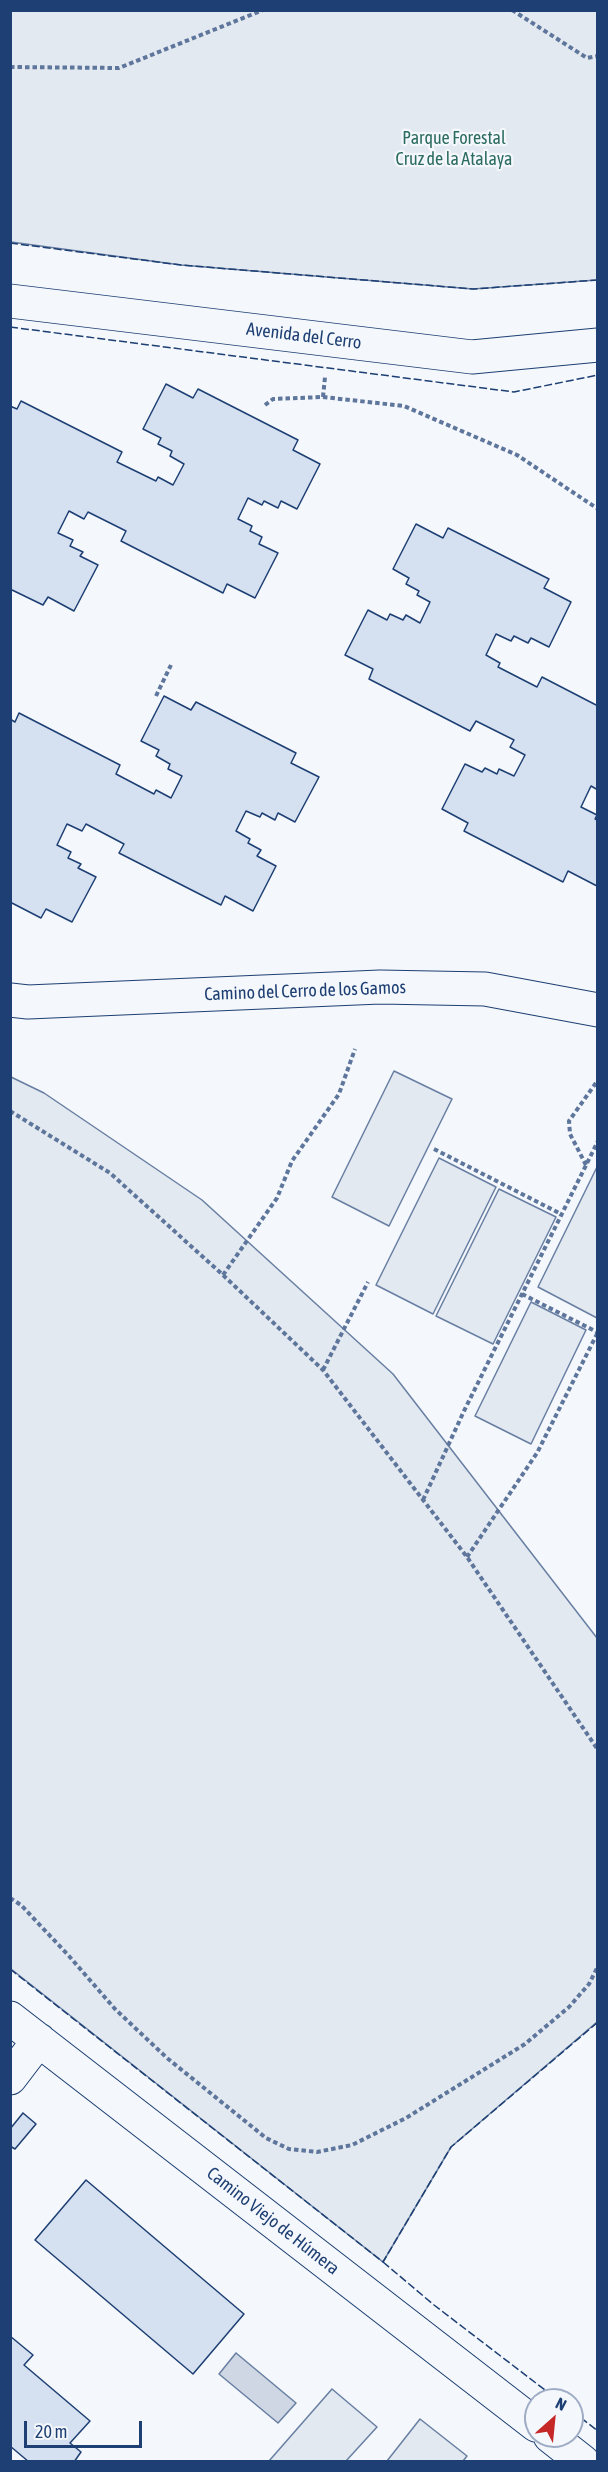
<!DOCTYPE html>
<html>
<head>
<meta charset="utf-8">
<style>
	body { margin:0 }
	#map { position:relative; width:608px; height:2472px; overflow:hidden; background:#f4f7fb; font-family:"Asap Condensed",sans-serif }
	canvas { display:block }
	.frame { position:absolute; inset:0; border:12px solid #1d3f73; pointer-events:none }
	.north { position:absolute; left:524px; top:2388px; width:60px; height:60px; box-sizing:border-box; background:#f4f7fb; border:2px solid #9eadc5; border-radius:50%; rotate:27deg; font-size:16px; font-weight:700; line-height:24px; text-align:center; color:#1d3f73 }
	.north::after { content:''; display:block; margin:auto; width:21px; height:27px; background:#c62828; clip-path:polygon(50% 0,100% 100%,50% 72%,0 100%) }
	.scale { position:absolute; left:24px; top:2421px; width:118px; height:27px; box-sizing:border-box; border:3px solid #1d3f73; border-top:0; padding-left:8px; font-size:18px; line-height:21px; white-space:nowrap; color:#1d3f73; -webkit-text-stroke:4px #f4f7fb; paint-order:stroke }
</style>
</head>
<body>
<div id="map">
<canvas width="608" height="2472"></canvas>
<div class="frame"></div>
<div class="north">N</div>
<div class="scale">20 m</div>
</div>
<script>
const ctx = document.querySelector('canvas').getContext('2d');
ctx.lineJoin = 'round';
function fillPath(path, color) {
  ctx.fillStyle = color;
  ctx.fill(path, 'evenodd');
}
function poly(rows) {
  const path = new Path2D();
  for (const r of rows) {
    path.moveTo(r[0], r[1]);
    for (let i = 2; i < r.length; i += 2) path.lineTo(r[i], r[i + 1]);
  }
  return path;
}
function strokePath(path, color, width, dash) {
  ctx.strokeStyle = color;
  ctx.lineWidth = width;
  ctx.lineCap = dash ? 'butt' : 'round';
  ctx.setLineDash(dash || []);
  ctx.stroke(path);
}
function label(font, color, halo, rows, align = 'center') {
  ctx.font = font + ' "Asap Condensed",sans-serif';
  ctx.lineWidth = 4.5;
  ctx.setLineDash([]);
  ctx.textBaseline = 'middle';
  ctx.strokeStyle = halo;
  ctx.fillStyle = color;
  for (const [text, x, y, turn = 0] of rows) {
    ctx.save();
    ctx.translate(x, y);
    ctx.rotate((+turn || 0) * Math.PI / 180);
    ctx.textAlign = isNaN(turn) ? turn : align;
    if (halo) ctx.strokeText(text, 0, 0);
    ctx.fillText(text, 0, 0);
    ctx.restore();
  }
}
const green = poly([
	[11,10,597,11,597,280,473,289,181,265,11,242,11,10],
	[394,1071,452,1099,389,1226,332,1197,394,1071],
	[11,1077,44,1093,202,1200,393,1374,597,1638,597,2022,451,2147,383,2262,11,1969,11,1077],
	[439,1158,496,1187,433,1314,376,1285,439,1158],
	[597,1167,597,1318,538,1287,597,1167],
	[499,1189,556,1217,493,1344,436,1316,499,1189],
	[531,1302,586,1330,531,1444,475,1416,531,1302],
	[332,2389,377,2427,346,2461,269,2461,332,2389],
	[420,2419,467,2456,463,2461,387,2461,420,2419]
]);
const water = poly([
	[236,2353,296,2403,278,2423,219,2374,236,2353]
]);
const building = poly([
	[166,384,193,398,198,389,298,440,293,450,320,464,297,509,281,501,278,508,264,501,262,505,248,498,238,519,252,526,250,531,262,537,259,544,278,553,255,598,227,584,223,593,121,541,126,531,88,512,84,519,69,511,58,533,73,540,70,546,83,552,80,556,98,565,74,611,48,597,43,605,10,589,10,406,17,409,21,401,122,452,117,462,156,481,158,477,173,485,184,464,170,456,172,451,158,444,161,438,143,429,166,384],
	[416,524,443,538,448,528,549,579,544,588,571,602,549,647,531,638,528,643,514,636,511,641,496,634,486,655,500,663,498,667,537,687,542,677,598,706,598,790,591,786,581,807,597,815,595,819,598,821,597,886,568,871,563,882,464,831,468,823,442,809,465,764,482,772,485,768,497,774,499,769,514,776,525,755,510,747,514,740,476,721,470,731,369,679,373,669,345,655,368,610,387,620,390,614,403,620,406,615,420,623,430,602,417,595,419,591,406,584,409,578,393,569,416,524],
	[164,696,191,710,196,702,296,753,291,763,319,777,295,822,278,813,275,820,262,813,260,817,246,811,236,831,250,839,248,843,261,850,257,856,276,866,253,911,225,896,221,905,119,853,124,844,86,824,82,831,67,824,57,845,71,852,68,858,81,864,78,868,96,877,72,922,46,909,41,918,10,902,10,719,15,722,19,713,120,765,116,774,154,794,156,790,171,798,182,776,168,769,170,764,156,756,159,750,141,741,164,696],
	[23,2113,36,2124,15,2149,10,2146,10,2129,23,2113],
	[86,2180,244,2314,193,2374,35,2240,86,2180],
	[10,2336,33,2355,24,2365,90,2421,70,2443,81,2452,74,2462,29,2462,10,2446,10,2336]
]);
const path = poly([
	[512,10,587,58,598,56],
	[10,67,119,68,263,10],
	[323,397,325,377],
	[265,405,273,399,323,397,404,406,517,455,598,509],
	[156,696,171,665],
	[10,1111,110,1173,223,1275,323,1370,467,1557,598,1750],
	[434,1149,561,1214],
	[586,1165,570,1134,569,1121,598,1080],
	[223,1275,277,1198,292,1161,339,1094,355,1049],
	[522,1294,597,1332],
	[323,1370,368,1282],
	[423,1500,464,1411,598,1141],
	[467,1557,537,1453,598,1332],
	[10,1898,21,1905,69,1956,115,2009,167,2058,266,2138,289,2149,317,2152,352,2145,406,2118,525,2044,569,2007,589,1984,598,1966]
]);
const minor = poly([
	[10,301,472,357,598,345],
	[10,1000,28,1002,380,987,485,989,598,1010],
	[10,2018,536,2425],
	[10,2078,39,2040],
	[550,2436,583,2462]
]);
const fence = poly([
	[10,243,181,265,473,289,598,280],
	[10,327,514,392,598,375],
	[10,1969,383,2262,451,2147,598,2022],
	[383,2262,434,2305,558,2400],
	[572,2411,598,2431]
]);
const parkNames = [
	["Parque Forestal",454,138],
	["Cruz de la Atalaya",454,159]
];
const streetNames = [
	["Avenida del Cerro",304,336,7],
	["Camino del Cerro de los Gamos",305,991,-2],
	["Camino Viejo de Húmera",273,2221,38]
];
fillPath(green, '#e3e9f0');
strokePath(green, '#687fa3', 1.5);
fillPath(water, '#cfd7e4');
strokePath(water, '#687fa3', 1.5);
fillPath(building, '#d5e0f0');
strokePath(building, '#1d3f73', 1.5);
strokePath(minor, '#1d3f73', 35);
strokePath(path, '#5e769c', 4, [4.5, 3]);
strokePath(minor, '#f4f7fb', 33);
strokePath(fence, '#1d3f73', 1.5, [8, 3]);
label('18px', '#2c6c60', '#f4f7fb', parkNames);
label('18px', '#1d3f73', '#f4f7fb', streetNames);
</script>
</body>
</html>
